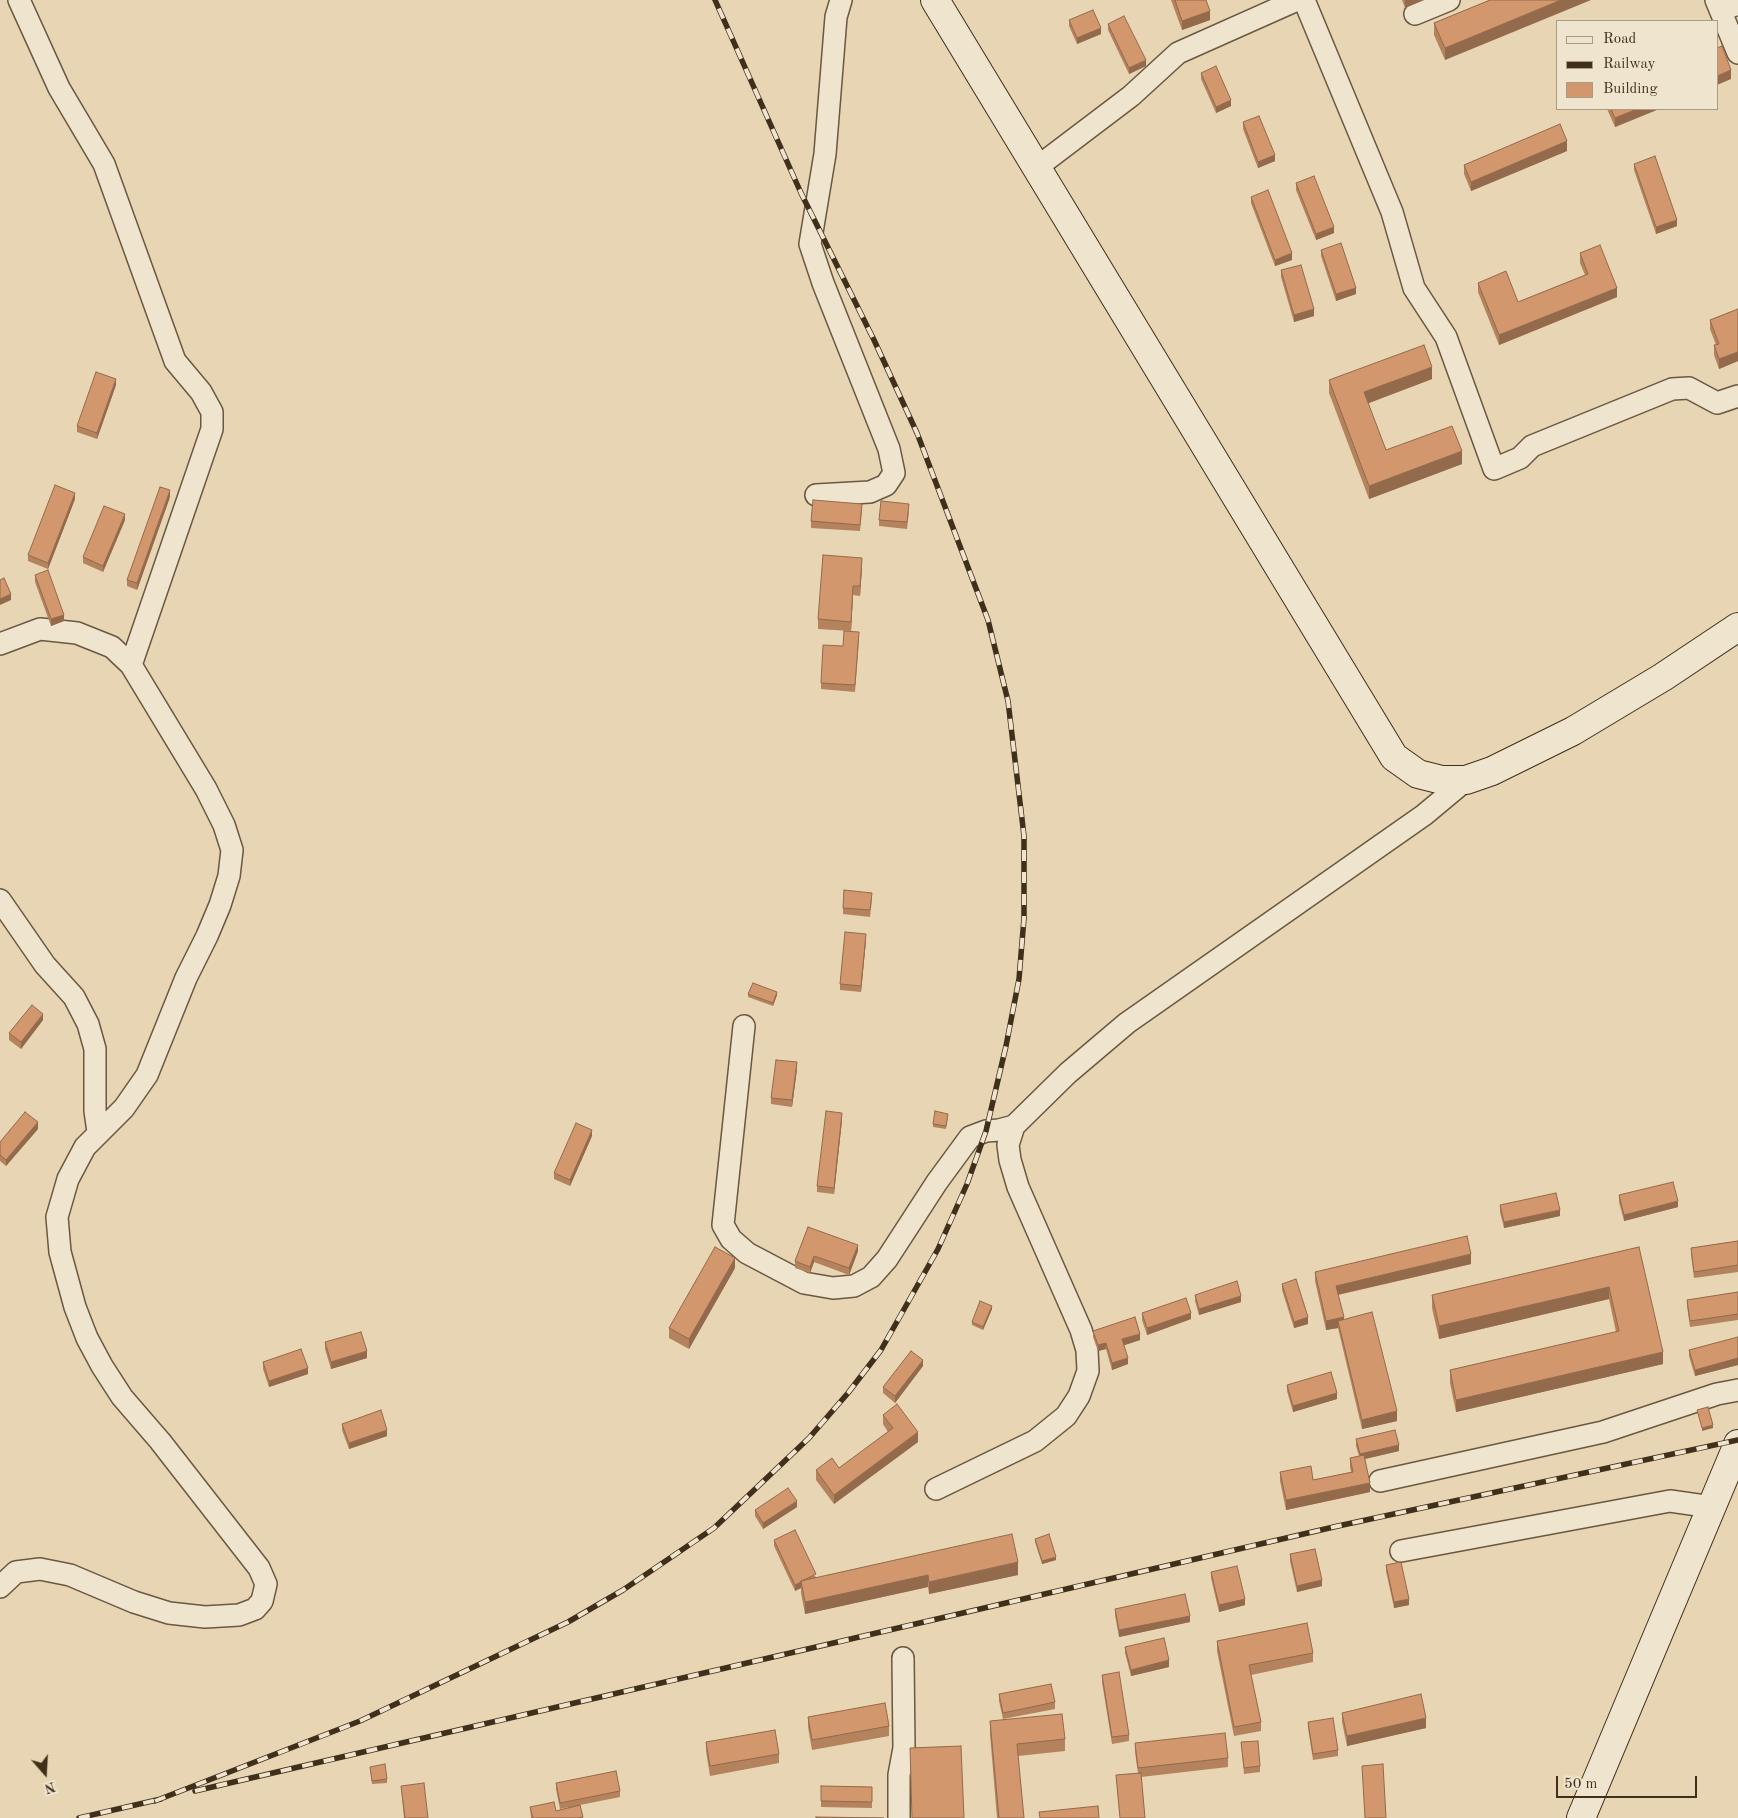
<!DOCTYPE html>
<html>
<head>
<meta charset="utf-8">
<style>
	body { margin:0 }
	#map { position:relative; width:1738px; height:1818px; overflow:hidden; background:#e7d5b3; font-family:"Old Standard TT",serif }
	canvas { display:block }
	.legend { position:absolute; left:1556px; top:20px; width:162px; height:90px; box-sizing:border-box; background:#efe4ce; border:1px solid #a99c86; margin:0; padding:6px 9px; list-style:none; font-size:15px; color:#402f1b }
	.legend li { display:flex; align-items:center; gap:10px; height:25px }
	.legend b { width:25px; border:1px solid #a99c86 }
	.north { position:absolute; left:20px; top:1748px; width:50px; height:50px; -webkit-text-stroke:4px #efe4ce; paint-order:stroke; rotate:161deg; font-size:14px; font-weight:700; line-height:20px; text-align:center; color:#402f1b }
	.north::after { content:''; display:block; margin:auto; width:18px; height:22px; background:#402f1b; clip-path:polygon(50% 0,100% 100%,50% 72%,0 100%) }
	.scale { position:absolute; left:1556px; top:1776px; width:141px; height:22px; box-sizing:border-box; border:2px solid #402f1b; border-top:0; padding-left:6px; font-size:15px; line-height:18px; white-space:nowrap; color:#402f1b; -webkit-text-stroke:4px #efe4ce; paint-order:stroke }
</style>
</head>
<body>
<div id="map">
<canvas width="1738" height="1818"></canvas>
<ul class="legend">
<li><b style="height:6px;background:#efe4ce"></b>Road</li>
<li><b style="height:6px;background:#402f1b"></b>Railway</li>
<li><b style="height:14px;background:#d2976d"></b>Building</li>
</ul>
<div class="north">N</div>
<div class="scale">50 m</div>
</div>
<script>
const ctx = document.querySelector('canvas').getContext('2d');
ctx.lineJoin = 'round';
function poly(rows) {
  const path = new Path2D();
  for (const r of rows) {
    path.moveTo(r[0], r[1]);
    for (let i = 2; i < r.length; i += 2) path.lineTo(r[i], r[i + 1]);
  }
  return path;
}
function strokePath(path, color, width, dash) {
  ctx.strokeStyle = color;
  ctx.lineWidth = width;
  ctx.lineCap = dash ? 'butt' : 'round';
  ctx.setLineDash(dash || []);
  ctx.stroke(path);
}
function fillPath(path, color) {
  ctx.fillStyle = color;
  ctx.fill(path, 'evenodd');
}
const street = poly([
	[1304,0,1392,212,1414,288,1446,337,1494,469,1520,458,1532,446,1672,389,1689,388,1717,403,1738,396],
	[1716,0,1738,53],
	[1721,10,1738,4],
	[1415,14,1449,0],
	[1036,168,1131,96,1178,53,1297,0],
	[816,495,870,492,886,485,894,473,889,449,823,283,810,244,825,154,836,17,841,0],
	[0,644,40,629,77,633,112,647,131,665],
	[0,900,45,965,74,997,88,1024,95,1049,95,1111,98,1132],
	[744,1026,723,1225,731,1239,747,1253,804,1283,833,1288,854,1286,871,1277,887,1259,937,1182,970,1137,986,1131,999,1130,1014,1126,1068,1073,1127,1023,1424,815,1466,780],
	[1380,1481,1603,1432,1717,1394,1738,1390],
	[936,1489,1035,1441,1066,1416,1079,1396,1088,1371,1087,1350,1081,1330,1018,1187,1010,1160,1008,1145,1014,1126],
	[1401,1551,1670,1501,1712,1507],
	[0,1587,16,1572,40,1569,70,1575,134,1602,169,1613,205,1617,239,1615,255,1609,262,1601,266,1584,259,1568,160,1441,122,1397,102,1366,87,1338,75,1307,60,1252,57,1217,68,1179,85,1147,124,1108,147,1075,186,978,207,936,220,905,229,876,232,850,224,825,206,789,131,665,212,429,212,412,201,392,175,361,104,164,59,88,19,0],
	[899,1818,899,1775,904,1748,903,1658]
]);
const secondary = poly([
	[935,0,1394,757,1418,774,1442,780,1466,780,1492,771,1573,731,1663,677,1738,627],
	[1581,1818,1738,1444]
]);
const rail = poly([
	[195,1791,1338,1526,1738,1440],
	[155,1801,360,1721,568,1622,623,1590,714,1528,809,1438,848,1393,881,1350,938,1249,967,1184,986,1131,1006,1046,1019,979,1024,918,1024,836,1008,701,988,620,917,433,874,340,801,193,715,0],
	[79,1818,161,1799]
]);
const wall = poly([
	[1171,0,1206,0,1210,20,1182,30],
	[1402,0,1424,0,1405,8],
	[1490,0,1445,60,1434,35,1434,23],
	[1069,20,1101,34,1077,44,1069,26],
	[1108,24,1146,66,1129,74,1108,30],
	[1201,73,1231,106,1216,113,1201,79],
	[1607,109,1659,109,1615,127],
	[1243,122,1275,161,1258,168,1243,129],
	[1567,151,1471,191,1464,174,1464,165],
	[1634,164,1677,226,1656,234,1634,170],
	[1296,183,1334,233,1316,240,1296,190],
	[1251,197,1292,260,1275,266,1251,203],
	[1321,250,1356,294,1336,301,1321,256],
	[1580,253,1617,297,1499,345,1478,292,1478,283,1518,302,1585,275,1580,263],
	[1281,270,1314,316,1294,322,1281,277],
	[1738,309,1738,361,1719,369,1714,355,1714,345,1716,345,1710,329,1710,320],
	[1432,379,1368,403,1386,450,1462,464,1369,499,1329,393,1329,380],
	[116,385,97,439,77,432,77,426],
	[170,497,137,590,127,586,127,580],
	[75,499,48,569,28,561,28,555],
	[862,510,860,531,811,528,811,521],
	[909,511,907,529,879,526,879,520],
	[125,520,103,572,83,563,83,557],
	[862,567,860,596,853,595,851,631,818,629,818,619],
	[35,575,64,621,51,626,35,582],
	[859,639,855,692,821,689,821,683,843,646],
	[872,899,870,917,843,914,843,908],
	[866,940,861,992,840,990,840,984],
	[748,994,777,995,773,1006,748,997],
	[43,1020,21,1049,9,1040,9,1033],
	[797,1069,792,1107,771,1104,771,1098],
	[948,1117,946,1129,933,1127,933,1124],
	[842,1120,834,1194,817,1192,817,1186],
	[38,1129,6,1166,0,1161,0,1142],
	[592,1136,570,1186,554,1179,554,1173],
	[1619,1195,1678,1207,1624,1221,1619,1202],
	[1500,1205,1560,1216,1504,1228,1500,1212],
	[808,1227,858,1251,849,1275,814,1262,810,1273,795,1268,795,1261],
	[1738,1241,1738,1272,1694,1278,1691,1254,1691,1248],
	[1639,1247,1663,1364,1456,1412,1450,1383,1450,1370,1616,1332,1609,1299,1439,1339,1432,1308,1432,1295],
	[1471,1264,1338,1295,1344,1319,1397,1421,1362,1429,1338,1328,1326,1330,1315,1281,1315,1272],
	[735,1268,689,1349,669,1338,669,1328],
	[1282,1284,1308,1324,1294,1328,1282,1290],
	[1738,1292,1738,1320,1690,1327,1687,1306,1687,1300],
	[1195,1295,1241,1302,1199,1315,1195,1301],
	[992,1309,983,1330,972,1325,972,1322],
	[1142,1313,1191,1319,1147,1335,1142,1320],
	[1093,1331,1140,1340,1124,1345,1128,1364,1112,1370,1106,1349,1098,1351,1093,1337],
	[1738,1338,1738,1365,1695,1376,1689,1356,1689,1350],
	[325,1342,367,1358,331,1369,325,1349],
	[263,1362,308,1374,269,1387,263,1369],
	[923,1366,895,1403,883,1393,883,1387],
	[1287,1385,1337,1399,1293,1412,1287,1391],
	[883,1415,918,1442,834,1504,816,1480,816,1470,839,1468,888,1432,883,1424],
	[342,1424,387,1436,349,1449,342,1430],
	[1356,1439,1399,1451,1365,1459,1370,1492,1286,1510,1280,1481,1280,1472,1313,1480,1351,1472,1350,1467,1350,1458,1359,1456,1356,1446],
	[797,1507,763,1529,755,1516,755,1510],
	[1035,1539,1056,1560,1042,1564,1035,1542],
	[774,1540,816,1577,1018,1575,929,1594,928,1587,805,1614,801,1593,801,1588,795,1591,774,1546],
	[1290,1554,1322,1586,1297,1592,1290,1561],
	[1386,1565,1409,1605,1394,1608,1386,1571],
	[1211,1572,1245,1605,1219,1612,1211,1578],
	[1115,1609,1190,1622,1119,1637,1115,1615],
	[1217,1641,1313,1653,1313,1662,1251,1675,1261,1722,1261,1731,1234,1736,1217,1651],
	[1125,1647,1169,1667,1131,1676,1125,1653],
	[1102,1675,1129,1735,1129,1741,1112,1744,1102,1682],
	[999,1694,1055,1702,1055,1709,1003,1719,999,1701],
	[1342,1713,1426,1728,1347,1746,1342,1722],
	[808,1717,889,1726,889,1736,812,1750,808,1727],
	[990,1721,1065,1739,1065,1751,1018,1756,1024,1818,997,1818,990,1734],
	[1308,1722,1338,1750,1338,1756,1313,1760,1308,1728],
	[706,1742,779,1754,779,1763,710,1776,706,1751],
	[1241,1742,1260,1766,1260,1772,1244,1774],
	[1135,1743,1228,1758,1228,1767,1141,1777,1145,1818,1120,1818,1116,1775,1138,1773,1135,1752],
	[370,1767,387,1779,387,1783,372,1784],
	[556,1783,620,1791,620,1797,580,1805,583,1818,531,1818,530,1807,556,1811,569,1807,560,1809,556,1789],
	[401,1786,428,1818,404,1818],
	[821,1786,872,1787,872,1808,821,1807]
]);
const shadedWall = poly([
	[1405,0,1424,0,1405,8],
	[1561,0,1591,0,1445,60,1445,48],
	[1210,11,1210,20,1182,30,1182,21],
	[1101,28,1101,34,1077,44,1077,38],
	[1146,60,1146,66,1129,74,1129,68],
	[1731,70,1731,79,1717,85,1717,76],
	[1231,100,1231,106,1216,113,1216,107],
	[1637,109,1659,109,1615,127,1615,118],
	[1567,141,1567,151,1471,191,1471,182],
	[1275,155,1275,161,1258,168,1258,162],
	[1677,220,1677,226,1656,234,1656,227],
	[1334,227,1334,233,1316,240,1316,234],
	[1292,253,1292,260,1275,266,1275,260],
	[1356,288,1356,294,1336,301,1336,294],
	[1617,288,1617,297,1499,345,1499,335],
	[1314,309,1314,316,1294,322,1294,315],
	[1738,352,1738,361,1719,369,1719,359],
	[1432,367,1432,379,1364,405,1364,392],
	[116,379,116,385,97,439,97,433],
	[1462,451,1462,464,1369,499,1369,486],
	[170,490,170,497,137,590,137,583],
	[75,493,75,499,48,569,48,563],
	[125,514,125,520,103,572,103,566],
	[862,558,862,567,860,596,860,586],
	[853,586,853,595,851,631,851,622],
	[11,594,11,600,0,605,0,599],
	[64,615,64,621,51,626,51,619],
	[866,934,866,940,861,992,861,986],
	[777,992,777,995,773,1006,773,1003],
	[43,1014,43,1020,21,1049,21,1042],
	[797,1062,797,1069,792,1107,792,1100],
	[842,1113,842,1120,834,1194,834,1188],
	[38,1122,38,1129,6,1166,6,1160],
	[592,1130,592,1136,570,1186,570,1180],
	[1678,1201,1678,1207,1624,1221,1624,1215],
	[1560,1210,1560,1216,1504,1228,1504,1222],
	[858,1245,858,1251,849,1275,849,1268],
	[1471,1254,1471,1264,1336,1295,1336,1286],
	[814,1256,814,1262,810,1273,810,1267],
	[735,1258,735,1268,689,1349,689,1339],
	[1609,1287,1609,1299,1439,1339,1439,1326],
	[1241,1296,1241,1302,1199,1315,1199,1309],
	[992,1306,992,1309,983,1330,983,1327],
	[1191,1313,1191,1319,1147,1335,1147,1328],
	[1308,1317,1308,1324,1294,1328,1294,1322],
	[1344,1317,1344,1326,1338,1321,1338,1328,1326,1330,1326,1321],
	[1140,1334,1140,1340,1122,1346,1122,1339],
	[1106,1343,1106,1349,1098,1351,1098,1345],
	[367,1351,367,1358,331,1369,331,1362],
	[1663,1352,1663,1364,1456,1412,1456,1400],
	[1128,1358,1128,1364,1112,1370,1112,1363],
	[1738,1358,1738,1365,1695,1376,1695,1370],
	[923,1360,923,1366,895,1403,895,1396],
	[308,1368,308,1374,269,1387,269,1381],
	[1337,1393,1337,1399,1293,1412,1293,1406],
	[1397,1411,1397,1421,1362,1429,1362,1420],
	[1713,1425,1713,1428,1702,1431,1702,1428],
	[387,1430,387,1436,349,1449,349,1443],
	[918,1432,918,1442,834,1504,834,1495],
	[1399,1445,1399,1451,1360,1460,1360,1454],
	[1370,1483,1370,1492,1286,1510,1286,1500],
	[797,1501,797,1507,763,1529,763,1523],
	[1056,1557,1056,1560,1042,1564,1042,1561],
	[1018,1562,1018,1575,929,1594,929,1582],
	[928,1575,928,1587,805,1614,805,1602],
	[1322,1580,1322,1586,1297,1592,1297,1586],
	[801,1582,801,1588,795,1591,795,1585],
	[1245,1599,1245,1605,1219,1612,1219,1605],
	[1409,1599,1409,1605,1394,1608,1394,1602],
	[1190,1616,1190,1622,1119,1637,1119,1630],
	[1169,1660,1169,1667,1131,1676,1131,1670],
	[1426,1718,1426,1728,1347,1746,1347,1736]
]);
const building = poly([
	[1175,0,1206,0,1210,11,1182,21,1175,0],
	[1490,0,1561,0,1445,48,1434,23,1490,0],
	[1093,10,1101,28,1077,38,1069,20,1093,10],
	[1124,16,1146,60,1129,68,1108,24,1124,16],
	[1722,46,1731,70,1717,76,1717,48,1722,46],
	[1216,66,1231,100,1216,107,1201,73,1216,66],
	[1611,109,1637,109,1615,118,1611,109],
	[1259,116,1275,155,1258,162,1243,122,1259,116],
	[1560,124,1567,141,1471,182,1464,165,1560,124],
	[1655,156,1677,220,1656,227,1634,164,1655,156],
	[1314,176,1334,227,1316,234,1296,183,1314,176],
	[1268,190,1292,253,1275,260,1251,197,1268,190],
	[1341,243,1356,288,1336,294,1321,250,1341,243],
	[1600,245,1617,288,1499,335,1478,283,1506,271,1518,302,1588,274,1580,253,1600,245],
	[1301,265,1314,309,1294,315,1281,270,1301,265],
	[1738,309,1738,352,1719,359,1714,345,1719,344,1710,320,1738,309],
	[1424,345,1432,367,1364,392,1386,450,1452,426,1462,451,1369,486,1329,380,1424,345],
	[96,372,116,379,97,433,77,426,96,372],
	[55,485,75,493,48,563,28,555,55,485],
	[160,487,170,490,137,583,127,580,160,487],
	[813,500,862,504,860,525,811,521,813,500],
	[881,501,909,504,907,522,879,520,881,501],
	[104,506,125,514,103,566,83,557,104,506],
	[823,555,862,558,860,586,853,586,851,622,818,619,823,555],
	[48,570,64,615,51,619,35,575,48,570],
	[4,578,11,594,0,599,0,580,4,578],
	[844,631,859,632,855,685,821,683,823,645,843,646,844,631],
	[844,890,872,893,870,910,843,908,844,890],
	[845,932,866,934,861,986,840,984,845,932],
	[753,983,777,992,773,1003,748,994,753,983],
	[32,1005,43,1014,21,1042,9,1033,32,1005],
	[776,1060,797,1062,792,1100,771,1098,776,1060],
	[826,1111,842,1113,834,1188,817,1186,826,1111],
	[935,1111,948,1114,946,1126,933,1124,935,1111],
	[25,1112,38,1122,6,1160,0,1155,0,1142,25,1112],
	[576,1123,592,1130,570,1180,554,1173,576,1123],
	[1673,1182,1678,1201,1624,1215,1619,1195,1673,1182],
	[1556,1193,1560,1210,1504,1222,1500,1205,1556,1193],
	[808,1227,858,1245,849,1268,814,1256,810,1267,795,1261,808,1227],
	[1467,1236,1471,1254,1336,1286,1344,1317,1326,1321,1315,1272,1467,1236],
	[1738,1241,1738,1265,1694,1272,1691,1248,1738,1241],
	[715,1247,735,1258,689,1339,669,1328,715,1247],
	[1639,1247,1663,1352,1456,1400,1450,1370,1619,1331,1609,1287,1439,1326,1432,1295,1639,1247],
	[1296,1279,1308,1317,1294,1322,1282,1284,1296,1279],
	[1237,1281,1241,1296,1199,1309,1195,1295,1237,1281],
	[1738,1292,1738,1314,1690,1321,1687,1300,1738,1292],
	[1186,1298,1191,1313,1147,1328,1142,1313,1186,1298],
	[980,1301,992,1306,983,1327,972,1322,980,1301],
	[1372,1312,1397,1411,1362,1420,1338,1321,1372,1312],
	[1135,1317,1140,1334,1122,1339,1128,1358,1112,1363,1106,1343,1098,1345,1093,1331,1135,1317],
	[361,1332,367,1351,331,1362,325,1342,361,1332],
	[1738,1337,1738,1358,1695,1370,1689,1350,1738,1337],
	[301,1349,308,1368,269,1381,263,1362,301,1349],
	[911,1351,923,1360,895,1396,883,1387,911,1351],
	[1331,1372,1337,1393,1293,1406,1287,1385,1331,1372],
	[897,1404,918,1432,834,1495,816,1470,832,1458,839,1468,893,1428,883,1415,897,1404],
	[1708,1407,1713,1425,1702,1428,1697,1410,1708,1407],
	[381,1410,387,1430,349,1443,342,1424,381,1410],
	[1395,1430,1399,1445,1360,1454,1356,1439,1395,1430],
	[1364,1455,1370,1483,1286,1500,1280,1472,1311,1466,1313,1480,1353,1472,1350,1458,1364,1455],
	[788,1488,797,1501,763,1523,755,1510,788,1488],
	[795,1530,816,1574,806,1579,801,1581,801,1582,795,1585,774,1540,795,1530],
	[1012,1534,1018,1562,929,1582,928,1575,805,1602,801,1581,1012,1534],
	[1049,1534,1056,1557,1042,1561,1035,1539,1049,1534],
	[1315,1549,1322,1580,1297,1586,1290,1554,1315,1549],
	[1401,1562,1409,1599,1394,1602,1386,1565,1401,1562],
	[1237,1566,1245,1599,1219,1605,1211,1572,1237,1566],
	[1185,1594,1190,1616,1119,1630,1115,1609,1185,1594],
	[1307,1623,1313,1653,1249,1665,1261,1722,1234,1727,1217,1641,1307,1623],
	[1164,1638,1169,1660,1131,1670,1125,1647,1164,1638],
	[1119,1672,1129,1735,1112,1737,1102,1675,1119,1672],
	[1051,1684,1055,1702,1003,1713,999,1694,1051,1684],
	[1421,1694,1426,1718,1347,1736,1342,1713,1421,1694],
	[885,1703,889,1726,812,1740,808,1717,885,1703],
	[1062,1714,1065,1739,1017,1744,1024,1818,999,1818,990,1721,1062,1714],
	[1333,1718,1338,1750,1313,1754,1308,1722,1333,1718],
	[775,1730,779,1754,710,1766,706,1742,775,1730],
	[1225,1733,1228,1758,1138,1768,1135,1743,1225,1733],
	[1258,1741,1260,1766,1244,1768,1241,1742,1258,1741],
	[961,1746,964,1818,912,1818,910,1748,961,1746],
	[385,1764,387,1779,372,1781,370,1767,385,1764],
	[1383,1764,1386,1818,1365,1818,1362,1766,1383,1764],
	[616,1771,620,1791,560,1803,556,1783,616,1771],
	[1141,1773,1145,1818,1120,1818,1116,1775,1141,1773],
	[424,1783,428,1818,405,1818,401,1786,424,1783],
	[821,1786,872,1787,872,1802,821,1801,821,1786],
	[554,1802,556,1811,580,1805,583,1817,577,1818,533,1818,530,1807,554,1802],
	[1098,1806,1099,1818,1040,1818,1039,1812,1098,1806],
	[816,1817,884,1818,816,1818,816,1817]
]);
strokePath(street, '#6a5841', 24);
strokePath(secondary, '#402f1b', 30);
strokePath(street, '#efe4ce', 21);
strokePath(secondary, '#efe4ce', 28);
strokePath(rail, '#402f1b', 5.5);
strokePath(rail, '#efe4ce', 4, [11]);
fillPath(wall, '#b5825e');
fillPath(shadedWall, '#936a4c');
fillPath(building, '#d2976d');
strokePath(building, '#936a4c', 1);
</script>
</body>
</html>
